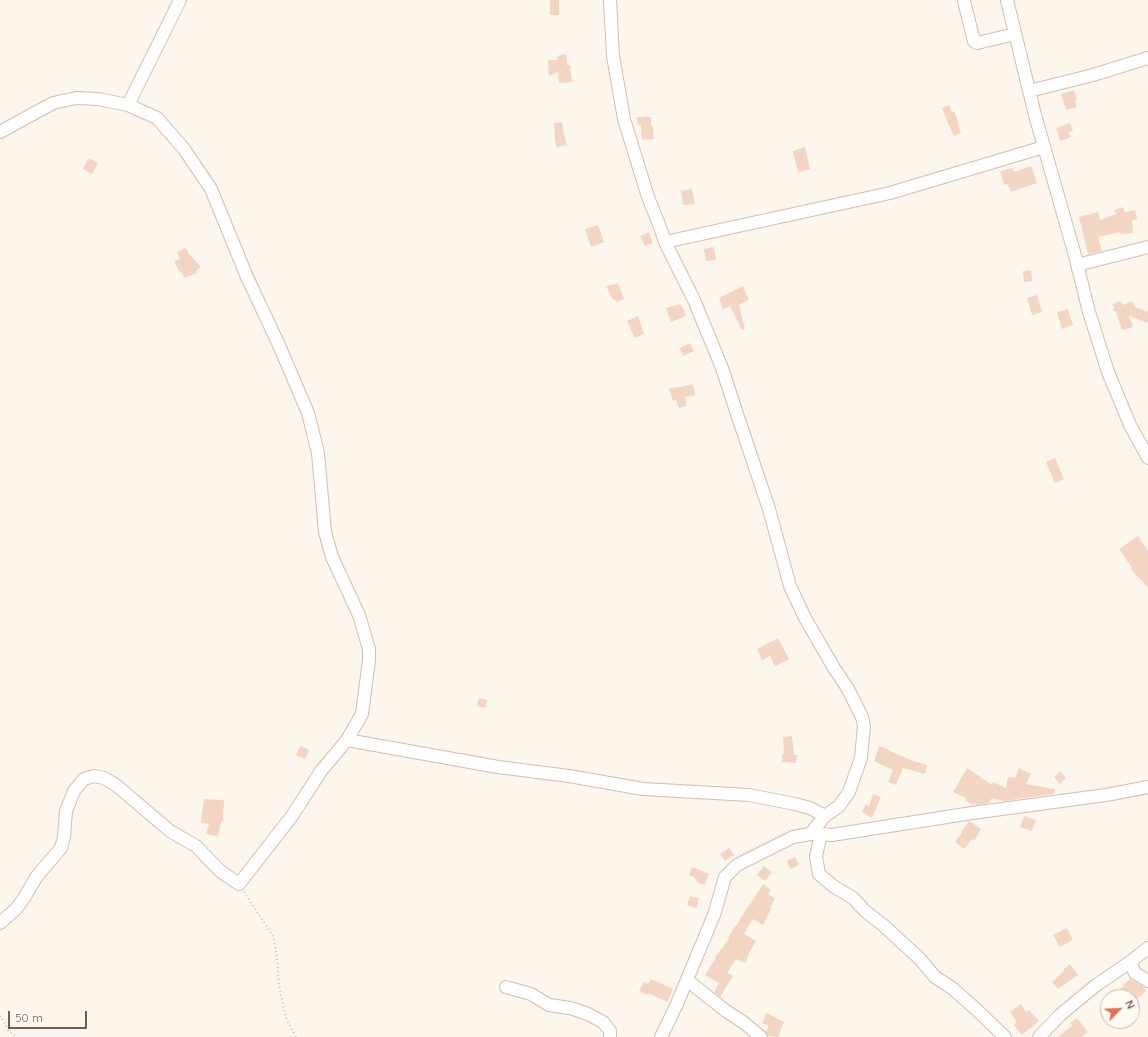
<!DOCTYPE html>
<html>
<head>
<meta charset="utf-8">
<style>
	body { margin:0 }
	#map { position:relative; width:1148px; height:1037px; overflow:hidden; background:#fdf6ec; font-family:Quicksand,sans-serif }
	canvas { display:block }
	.north { position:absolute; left:1100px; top:989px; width:40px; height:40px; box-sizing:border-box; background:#fffaf3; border:1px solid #cabbb1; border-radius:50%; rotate:66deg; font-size:11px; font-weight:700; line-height:16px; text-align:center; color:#7a5c4d }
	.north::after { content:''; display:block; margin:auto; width:14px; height:18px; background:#e76f51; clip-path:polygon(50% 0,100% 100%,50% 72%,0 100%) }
	.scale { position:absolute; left:8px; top:1011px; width:79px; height:18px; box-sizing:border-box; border:2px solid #7a5c4d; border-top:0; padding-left:5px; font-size:12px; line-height:14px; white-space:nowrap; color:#7a5c4d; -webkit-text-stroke:3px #fffaf3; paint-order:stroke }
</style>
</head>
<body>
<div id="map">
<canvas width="1148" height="1037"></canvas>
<div class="north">N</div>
<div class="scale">50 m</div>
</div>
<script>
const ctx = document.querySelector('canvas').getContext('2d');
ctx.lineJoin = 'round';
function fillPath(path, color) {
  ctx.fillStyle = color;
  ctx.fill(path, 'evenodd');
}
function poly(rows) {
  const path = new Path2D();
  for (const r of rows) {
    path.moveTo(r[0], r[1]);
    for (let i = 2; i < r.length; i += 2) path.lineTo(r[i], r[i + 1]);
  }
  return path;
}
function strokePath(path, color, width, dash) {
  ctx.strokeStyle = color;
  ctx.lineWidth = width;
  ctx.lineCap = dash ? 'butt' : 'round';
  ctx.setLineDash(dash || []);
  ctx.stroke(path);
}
const building = poly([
	[550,0,559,0,559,15,550,15],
	[566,54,567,65,570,65,572,82,559,83,558,72,549,76,548,60,558,60,557,56],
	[1074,90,1077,100,1075,101,1077,107,1066,110,1061,94],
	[949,105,952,112,954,111,958,122,957,122,961,133,954,136,949,125,949,126,942,108],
	[637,117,651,117,651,126,653,126,654,139,642,140,641,125,638,125],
	[562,122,563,131,567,145,557,147,555,140,554,123],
	[1070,123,1073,131,1069,132,1071,137,1060,141,1056,128],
	[805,147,810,169,798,172,793,151],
	[89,158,98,163,92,174,83,169],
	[1031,166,1037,183,1011,192,1008,184,1004,185,1000,171,1013,168,1014,172],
	[692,189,695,204,683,205,681,191],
	[1123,207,1125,212,1135,210,1137,219,1132,221,1133,233,1121,234,1120,232,1098,237,1102,251,1088,254,1079,217,1098,212,1100,220,1116,214,1114,210],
	[598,225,604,242,591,247,585,229],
	[649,232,653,243,645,246,640,236],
	[714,247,716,260,706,261,704,249],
	[186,248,189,254,201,267,196,271,197,273,184,278,182,272,180,273,174,262,180,258,177,252],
	[1031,270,1032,281,1024,282,1023,271],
	[618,283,624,299,616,302,615,299,613,300,606,286],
	[743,286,749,300,739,305,745,329,742,330,730,306,723,309,719,298],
	[1037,295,1042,312,1032,315,1027,298],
	[1121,301,1123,305,1132,301,1135,307,1148,312,1148,323,1129,316,1133,327,1122,330,1116,312,1112,310,1114,309,1112,304],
	[680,304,681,306,682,306,686,316,671,322,666,308],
	[1068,309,1073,325,1062,329,1057,312],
	[638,316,644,334,635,338,627,321],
	[690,343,694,351,683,356,680,348],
	[693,384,695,395,685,397,687,406,679,408,676,400,673,401,669,389],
	[1055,458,1064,479,1055,483,1046,462],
	[1138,536,1148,551,1148,588,1131,569,1132,568,1119,549],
	[778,638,789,659,775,666,770,656,762,660,757,649],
	[479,698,487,700,485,708,477,706],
	[792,736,794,755,797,755,796,763,782,762,782,754,784,754,783,737],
	[300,746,309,750,305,759,296,755],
	[879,746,888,749,888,750,911,760,927,765,925,774,903,768,896,785,888,782,893,770,874,761],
	[967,768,992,785,993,782,1006,788,1008,777,1015,778,1019,768,1031,774,1026,784,1055,789,1054,794,1024,798,1019,798,1019,799,1004,801,992,798,989,803,978,805,975,803,973,805,965,800,966,798,953,792],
	[1060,771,1066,778,1060,784,1054,777],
	[873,794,881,797,872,818,862,812,866,804,869,806],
	[204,799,224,800,223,822,221,822,218,837,206,834,209,824,201,823],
	[1024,816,1036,820,1032,831,1020,827],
	[969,821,981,829,974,841,972,839,964,849,955,842,962,833,961,832],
	[729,848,734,855,725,861,720,854],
	[795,857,799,865,790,869,787,861],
	[764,866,772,872,765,881,757,875],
	[692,867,709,874,705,884,701,884,696,881,697,879,689,875],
	[763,884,771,890,768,894,775,898,770,908,771,909,763,925,753,919,744,934,756,941,748,955,749,955,745,963,736,959,727,973,733,976,720,997,714,992,719,983,705,975,716,958,715,957,729,939,728,938,735,926,736,926,748,906,749,906],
	[690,896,699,898,696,908,687,905],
	[1067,928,1073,940,1060,947,1053,935],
	[1070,964,1078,975,1058,989,1052,982,1064,971,1063,970],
	[651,979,673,989,667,1002,648,993,647,995,639,991,644,982,648,984],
	[1130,979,1142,986,1146,991,1132,1004,1132,997,1124,997,1118,991,1124,985,1124,984],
	[1021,1004,1026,1012,1029,1010,1039,1021,1022,1035,1014,1025,1017,1022,1010,1012],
	[767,1013,784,1022,778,1037,768,1036,766,1032,769,1026,762,1023],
	[1077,1018,1088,1032,1082,1037,1058,1037,1073,1025,1070,1023]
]);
const path = poly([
	[244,892,273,936,277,957,279,986,286,1018,296,1037],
	[0,1016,2,1018,8,1030,17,1037]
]);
const minor = poly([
	[610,0,613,56,624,119,648,197,660,227,665,242,694,300,722,368,737,414,769,509,790,586,805,618,834,668,848,689,862,717,864,726,861,758,849,792,839,806,825,816,810,834],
	[1007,0,1035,115,1074,252,1089,312,1108,372,1130,425,1148,458],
	[964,1,974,41,977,43,1015,34],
	[1029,91,1093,75,1148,58],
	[128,105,180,0],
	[0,132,53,103,76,98,98,99,128,105,157,118,184,149,211,189,247,277,278,343,308,413,318,453,325,532,332,557,359,615,369,649,369,660,362,714,347,740,321,771,292,816,239,884,220,871,196,846,170,831,116,785,104,778,94,776,84,779,74,791,66,811,64,837,61,848,37,876,24,898,16,909,0,923],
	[665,242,890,193,1044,147],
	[1077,265,1148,247],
	[347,740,498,767,569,776,643,789,749,795,795,804,810,808,825,816],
	[821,834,816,856,819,874,833,886,853,898,865,911,883,925,920,959,935,977,952,988,978,1011,1005,1037],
	[1130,962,1135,973,1148,981],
	[687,980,726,1011,743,1022,761,1037],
	[506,987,531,994,549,1005,570,1008,588,1014,603,1022,610,1031,610,1037],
	[661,1037,676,1006,714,915,725,877,737,865,793,837,810,834,821,834,832,835,972,813,1106,795,1148,787],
	[1039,1037,1060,1015,1095,986,1130,962,1148,948]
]);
fillPath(building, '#f3d5c3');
strokePath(minor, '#d1beb0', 14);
strokePath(path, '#d9b8a5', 2, [1, 3]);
strokePath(minor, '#fff', 12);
</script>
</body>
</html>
